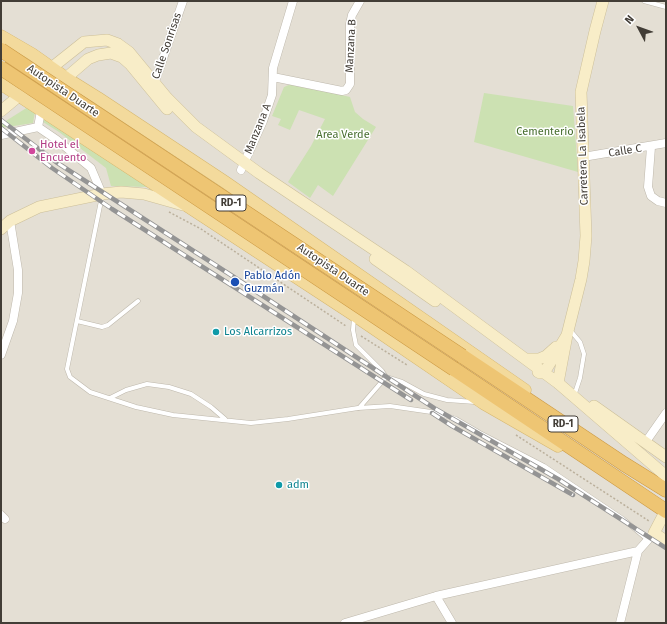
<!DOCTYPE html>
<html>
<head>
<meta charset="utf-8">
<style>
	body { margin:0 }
	#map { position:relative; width:667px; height:624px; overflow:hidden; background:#f1ede5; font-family:"Fira Sans",sans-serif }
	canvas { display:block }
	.frame { position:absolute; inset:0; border:2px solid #423d36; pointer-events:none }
	.north { position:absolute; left:619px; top:8px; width:40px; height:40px; -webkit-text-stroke:3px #fff; paint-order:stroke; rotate:311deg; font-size:11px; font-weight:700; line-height:16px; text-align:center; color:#423d36 }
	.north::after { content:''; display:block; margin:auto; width:14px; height:18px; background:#423d36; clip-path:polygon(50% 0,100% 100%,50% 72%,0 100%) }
</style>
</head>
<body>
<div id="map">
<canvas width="667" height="624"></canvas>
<div class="frame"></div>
<div class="north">N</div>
</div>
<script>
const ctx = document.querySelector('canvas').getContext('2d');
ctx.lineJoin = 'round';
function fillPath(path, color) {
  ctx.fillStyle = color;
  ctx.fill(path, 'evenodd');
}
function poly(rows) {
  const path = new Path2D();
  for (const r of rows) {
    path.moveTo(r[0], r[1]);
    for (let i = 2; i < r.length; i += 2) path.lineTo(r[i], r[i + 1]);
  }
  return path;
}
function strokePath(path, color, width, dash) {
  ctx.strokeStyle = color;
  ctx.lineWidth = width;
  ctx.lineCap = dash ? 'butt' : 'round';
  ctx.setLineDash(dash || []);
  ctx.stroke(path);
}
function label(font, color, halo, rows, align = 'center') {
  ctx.font = font + ' "Fira Sans",sans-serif';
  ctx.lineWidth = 3;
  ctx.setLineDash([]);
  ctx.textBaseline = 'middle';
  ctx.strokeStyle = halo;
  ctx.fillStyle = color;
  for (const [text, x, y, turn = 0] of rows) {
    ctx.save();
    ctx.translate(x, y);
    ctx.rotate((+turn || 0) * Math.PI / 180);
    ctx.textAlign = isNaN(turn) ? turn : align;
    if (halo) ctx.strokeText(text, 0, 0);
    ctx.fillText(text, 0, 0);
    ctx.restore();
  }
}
const residential = poly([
	[1,1,666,1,666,623,1,623]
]);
const green = poly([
	[291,84,300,85,350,97,355,112,363,119,376,127,333,196,318,185,310,198,288,182,311,146,325,119,299,110,290,130,278,125,281,119,272,116,284,87],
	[484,93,573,106,578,172,474,142],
	[28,107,35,112,33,123,1,128,1,124],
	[43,116,148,187,111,186,106,168,59,132,43,122]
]);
const path = poly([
	[169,212,201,229,346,326],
	[361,336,407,365],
	[516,435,649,521]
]);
const lane = poly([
	[644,1,666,7],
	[102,196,67,369,70,377,90,392,136,407,173,415,251,423,288,419,358,408,390,406,438,413,456,419,480,433,544,466,623,519,648,540],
	[354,318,353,330,356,345,382,371,386,377,359,408],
	[77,321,102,327,108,325,138,301],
	[570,330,580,342,584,354,580,378,575,393],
	[386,377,402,382,424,394,447,400,475,402],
	[110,398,126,390,147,384,169,387,191,394,211,407,225,419]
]);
const street = poly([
	[273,77,342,91,346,90,350,84,350,24,352,15,360,1],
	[153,87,183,1],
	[38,127,41,111],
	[1,135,38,127,57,140,91,168,102,194],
	[651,147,648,187,651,196,658,201,666,203],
	[583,157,666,143],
	[241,170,263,121,272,95,273,68,293,1],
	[1,355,13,321,18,293,18,270,10,221],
	[645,443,666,413],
	[1,515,5,519],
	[436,596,452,623],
	[345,623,436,596,638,551,654,533],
	[620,623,638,551]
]);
const secondary = poly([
	[45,73,84,42,107,40,118,44,129,52,167,98,196,127,259,173,406,271,558,383,666,476],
	[44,107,66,78,88,59,98,55,111,53,122,57,130,64,167,109],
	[1,111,25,91],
	[1,229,10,221,39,207,102,194,121,192,144,194,183,205],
	[375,259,435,301],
	[526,359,539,359,546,356,556,347],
	[538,372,540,373,544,373,567,335],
	[558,383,567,335,581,279,584,261,586,236,581,92,595,31,603,1],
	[594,406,666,457],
	[666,510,654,533,666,541]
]);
const primary = poly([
	[1,36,32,54,66,78,98,98,225,182,525,390],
	[1,84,354,315,483,403,558,446]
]);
const highway = poly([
	[462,356,624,464,666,490],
	[454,369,666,511]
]);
const rail = poly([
	[1,120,56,162,237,279,434,408,558,479,666,548],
	[1,128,52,168,112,209,411,400],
	[432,413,452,426,573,495]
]);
const highwayBridge = poly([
	[1,50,462,356],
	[1,68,454,369]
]);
const markers = [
	[32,151,4,"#d1479c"],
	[235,282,5,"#1a4fb4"],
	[216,332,4,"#0f9aa8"],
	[279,485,4,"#0f9aa8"]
];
const shields = [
	[231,203,30],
	[563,424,30]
];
const shieldNames = [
	["RD-1",231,203],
	["RD-1",563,424]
];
const streetNames = [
	["Calle Sonrisas",167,46,-71],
	["Manzana B",351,46,-87],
	["Autopista Duarte",63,91,34],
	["Manzana A",258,129,-68],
	["Calle C",625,151,-9],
	["Carretera La Isabela",583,156,-92],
	["Autopista Duarte",333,270,34]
];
const parkNames = [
	["Cementerio",545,132],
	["Area Verde",343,135]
];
const hotelNames = [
	["Hotel el",40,145],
	["Encuento",40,158]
];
const transitNames = [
	["Pablo Adón",244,276],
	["Guzmán",244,289]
];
const cultureNames = [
	["Los Alcarrizos",224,332],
	["adm",287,485]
];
fillPath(residential, '#e4dfd4');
fillPath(green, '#cce1b2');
strokePath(lane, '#beb8ac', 5);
strokePath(street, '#beb8ac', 9);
strokePath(secondary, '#ccbf99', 12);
strokePath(primary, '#d6b76e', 13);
strokePath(highway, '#cc9a44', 15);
strokePath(path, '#bbb09c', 1.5, [2, 2]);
strokePath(lane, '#fff', 4);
strokePath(street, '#fff', 8);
strokePath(secondary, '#f8edc8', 11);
strokePath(primary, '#f3da9c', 12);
strokePath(highway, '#eec573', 14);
strokePath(rail, '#949494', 4.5);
strokePath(rail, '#fff', 3, [9]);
strokePath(highwayBridge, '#cc9a44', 15, []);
strokePath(highwayBridge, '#eec573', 14);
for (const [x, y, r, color] of markers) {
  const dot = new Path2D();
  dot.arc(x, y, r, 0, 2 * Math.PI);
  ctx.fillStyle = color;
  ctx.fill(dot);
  strokePath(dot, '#fff', 1.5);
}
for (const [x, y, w] of shields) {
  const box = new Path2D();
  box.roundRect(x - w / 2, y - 8, w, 16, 3);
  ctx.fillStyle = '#fff';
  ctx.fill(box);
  strokePath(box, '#423d36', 1);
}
label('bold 10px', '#423d36', null, shieldNames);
label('11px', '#423d36', '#fff', streetNames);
label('11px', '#476e2f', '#fff', parkNames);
label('11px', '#b23c85', '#fff', hotelNames, 'left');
label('11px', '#164399', '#fff', transitNames, 'left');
label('11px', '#0d838f', '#fff', cultureNames, 'left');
</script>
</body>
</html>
